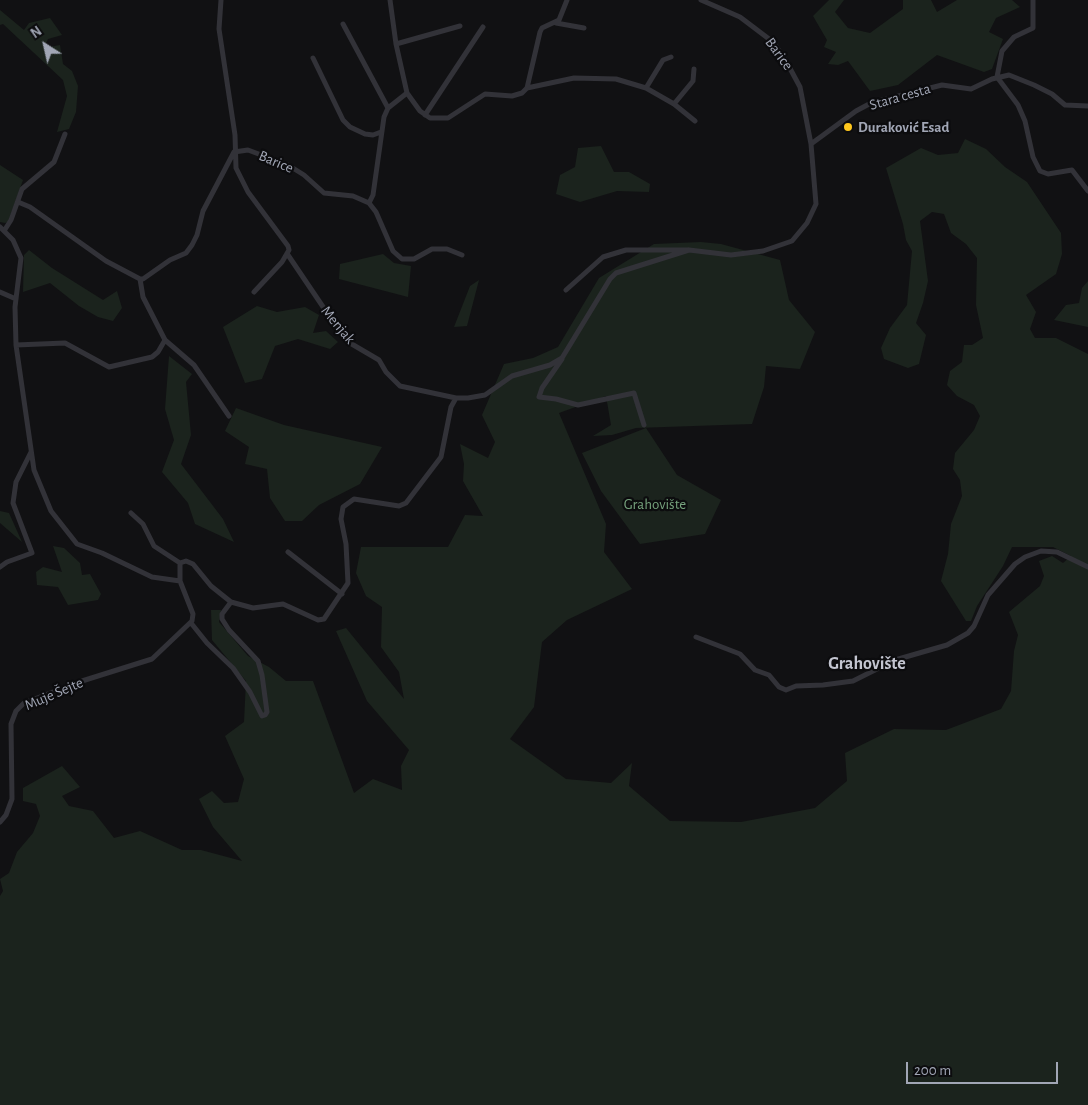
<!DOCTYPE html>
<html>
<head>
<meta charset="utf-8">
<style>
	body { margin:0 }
	#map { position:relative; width:1088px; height:1105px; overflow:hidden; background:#111113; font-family:"Alegreya Sans",sans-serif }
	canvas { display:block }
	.north { position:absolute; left:20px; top:20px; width:50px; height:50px; -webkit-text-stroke:4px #0c0c0e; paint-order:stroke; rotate:325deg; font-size:14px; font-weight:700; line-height:20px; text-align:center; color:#a1a6b5 }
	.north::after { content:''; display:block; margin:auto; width:18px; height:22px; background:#a1a6b5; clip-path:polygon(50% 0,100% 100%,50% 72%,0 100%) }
	.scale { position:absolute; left:906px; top:1062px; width:152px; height:22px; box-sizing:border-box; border:2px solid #a1a6b5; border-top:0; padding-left:6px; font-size:15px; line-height:18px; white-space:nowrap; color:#a1a6b5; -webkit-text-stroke:4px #0c0c0e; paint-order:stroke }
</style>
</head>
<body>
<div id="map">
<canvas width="1088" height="1105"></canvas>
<div class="north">N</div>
<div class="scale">200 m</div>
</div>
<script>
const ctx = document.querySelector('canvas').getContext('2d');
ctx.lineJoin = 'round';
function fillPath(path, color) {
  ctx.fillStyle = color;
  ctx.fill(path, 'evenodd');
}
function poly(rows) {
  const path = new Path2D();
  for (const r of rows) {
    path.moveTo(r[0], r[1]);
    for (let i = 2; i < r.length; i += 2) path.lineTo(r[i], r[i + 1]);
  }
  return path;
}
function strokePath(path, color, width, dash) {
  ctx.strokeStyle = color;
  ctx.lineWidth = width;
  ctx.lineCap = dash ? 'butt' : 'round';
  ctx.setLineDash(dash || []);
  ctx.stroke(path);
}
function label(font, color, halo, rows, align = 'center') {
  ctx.font = font + ' "Alegreya Sans",sans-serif';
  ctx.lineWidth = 4.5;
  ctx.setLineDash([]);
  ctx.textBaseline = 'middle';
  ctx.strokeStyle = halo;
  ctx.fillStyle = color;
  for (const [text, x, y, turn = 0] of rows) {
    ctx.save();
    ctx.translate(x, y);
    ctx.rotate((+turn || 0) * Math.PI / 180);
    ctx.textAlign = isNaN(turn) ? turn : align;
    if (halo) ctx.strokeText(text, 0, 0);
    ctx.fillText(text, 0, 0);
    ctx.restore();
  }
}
const green = poly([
	[829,0,844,0,835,12,848,28,870,33,903,9,903,0,931,0,937,12,957,0,1012,0,1020,7,996,18,989,32,1003,39,992,69,984,72,937,55,898,85,870,91,848,61,838,65,828,64,836,52,824,47,827,40,813,16],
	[0,10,24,30,29,23,50,18,62,35,48,39,44,48,60,45,63,64,72,71,78,86,76,112,69,129,57,132,67,96,63,80,3,24,0,25],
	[965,139,986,149,1005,167,1027,182,1061,233,1062,254,1056,274,1026,295,1036,312,1030,329,1035,338,1056,338,1088,354,1088,1105,0,1105,0,896,3,891,0,879,9,873,17,852,33,833,40,816,36,804,23,801,23,788,62,766,80,787,62,796,69,806,93,811,114,838,140,831,182,850,201,850,242,861,213,827,199,799,212,791,224,803,238,802,244,779,225,736,244,722,246,681,212,640,211,610,221,610,219,622,248,656,269,667,286,681,313,681,354,793,373,779,402,790,401,766,409,750,367,701,336,631,346,628,404,699,399,672,381,647,382,607,366,596,356,573,361,547,448,547,465,515,483,516,463,481,464,464,460,444,488,458,495,442,482,415,504,364,533,358,558,347,599,278,654,244,701,242,721,244,780,260,789,300,815,332,800,369,766,366,764,387,752,424,636,428,612,435,593,436,611,425,606,396,559,413,606,524,604,552,632,589,567,620,542,642,534,707,510,739,566,779,611,783,632,763,629,786,670,821,741,822,815,808,847,781,845,753,894,729,946,730,1001,709,1011,691,1014,651,1018,635,1009,612,1040,586,1044,576,1039,561,1052,556,1063,563,1071,556,1053,547,1012,547,1003,566,977,606,971,621,966,621,941,581,948,554,951,524,962,496,960,480,953,469,955,453,974,430,980,416,974,405,957,396,947,385,950,371,962,362,964,345,972,345,983,338,976,305,977,258,966,244,951,233,944,214,932,212,920,221,928,281,923,303,916,323,926,335,919,364,908,368,884,359,881,348,890,328,907,305,912,251,906,240,903,224,886,168,921,148,938,155,958,153],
	[601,146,614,172,629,172,650,184,649,192,617,191,580,202,556,194,560,175,575,167,578,148],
	[0,165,23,180,8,222,5,223,0,222],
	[29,250,52,268,103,300,117,291,122,308,113,321,98,317,79,306,50,283,23,292,24,255],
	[383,254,394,263,411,266,408,297,339,279,340,264],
	[479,280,467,326,454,327,470,286],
	[1088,281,1088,327,1054,320,1066,305,1079,303,1082,288],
	[257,306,277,312,305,307,319,315,313,333,326,331,338,342,330,349,298,339,275,346,262,379,245,383,223,327],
	[169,356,192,374,186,382,191,435,181,464,223,519,234,542,195,524,188,503,162,472,174,440,165,409],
	[236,408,284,425,382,447,360,484,319,505,302,521,285,521,270,498,267,469,245,464,249,447,225,431],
	[646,428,677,475,721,500,705,534,640,544,601,491,582,453],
	[0,511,9,513,22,542,0,523],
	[53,546,64,548,80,563,82,575,90,574,101,594,98,600,68,605,58,587,37,585,36,572,43,567,62,572]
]);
const minor = poly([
	[221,0,219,29,235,135,236,168,248,192,288,246,289,250,282,262,254,292],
	[390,0,396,44,407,93,420,111,430,118,448,118,485,94,512,96,522,93,527,88,574,78,616,79,646,88,674,104,695,121],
	[701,0,740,17,773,42,786,61,800,87,811,144],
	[1033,0,1033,28,1014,37,1002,51,997,77,1018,105,1025,121,1033,157,1040,171,1048,174,1072,170,1088,191],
	[556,23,584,28],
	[343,24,388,108],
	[396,44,460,26],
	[313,58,343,120,350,127,365,134,373,135,381,132],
	[527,88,540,32,542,28,559,20,567,0],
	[646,88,663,60,671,57],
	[674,104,693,81,694,69],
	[425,115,483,27],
	[234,152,248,150,288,165,304,175,324,193,353,196,369,203,376,212,393,251,402,259,414,259,432,249,447,249,462,255],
	[18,202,30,207,106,261,140,279,143,279,170,260,186,253,192,245,197,235,203,211,234,152],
	[369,203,373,195,384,117,388,108,407,93],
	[0,227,13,240,21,258,15,307,16,345,34,470,51,511,77,544,102,553,152,577,180,581],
	[4,231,11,220,22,189,54,162,65,134],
	[288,255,340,332,350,343,379,360,386,372,400,386,456,398,468,398,485,395,512,376,550,365,562,358,610,279,616,273,689,250,731,255,763,251,792,241,807,223,816,204,811,144,856,111,871,103,942,85,971,89,992,79,1009,75,1034,85,1052,94,1065,105,1088,106],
	[140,279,143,297,165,340,194,365,229,416],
	[566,290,603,257,626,250,688,250],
	[0,292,16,299],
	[16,345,65,343,109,367,152,357,158,352,165,340],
	[562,359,542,388,539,397,556,399,578,405,634,393,644,425],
	[131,513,143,524,154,546,180,563],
	[288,552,342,594],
	[0,567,7,562,32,553,13,503,16,482,31,452],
	[191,623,207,643,233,668,250,692,262,716,265,715,267,712,262,675,258,661,229,630,222,619,222,614,231,602],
	[696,637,740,654,755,670,769,675,779,687,786,690,796,686,823,685,853,681,895,660,947,645,968,633,974,626,988,595,1015,564,1025,557,1041,551,1057,552,1088,567],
	[0,822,6,815,12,799,11,724,16,711,24,703,82,681,152,659,192,621,193,614,180,581,180,563,186,561,193,564,211,586,231,602,253,608,283,604,318,620,324,619,348,583,346,544,341,519,343,507,354,499,399,506,406,503,441,457,451,407,456,398]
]);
const markers = [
	[848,127,5,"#ffc71d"]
];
const streetNames = [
	["Barice",779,54,54],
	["Stara cesta",900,97,-16],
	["Barice",276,162,23],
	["Menjak",338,325,50],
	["Muje Šejte",54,694,-23]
];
const poiNames = [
	["Duraković Esad",858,127]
];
const parkNames = [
	["Grahovište",655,504]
];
const quarterNames = [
	["Grahovište",867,664]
];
fillPath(green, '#1b231d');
strokePath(minor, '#323238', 5);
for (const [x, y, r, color] of markers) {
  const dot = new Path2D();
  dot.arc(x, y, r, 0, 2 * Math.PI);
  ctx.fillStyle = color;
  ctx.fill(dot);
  strokePath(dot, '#0c0c0e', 2);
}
label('15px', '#a1a6b5', '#0c0c0e', streetNames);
label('bold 15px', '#a1a6b5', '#0c0c0e', poiNames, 'left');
label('15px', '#76a27d', '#0c0c0e', parkNames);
label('bold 18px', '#c3c5d0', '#0c0c0e', quarterNames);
</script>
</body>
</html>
